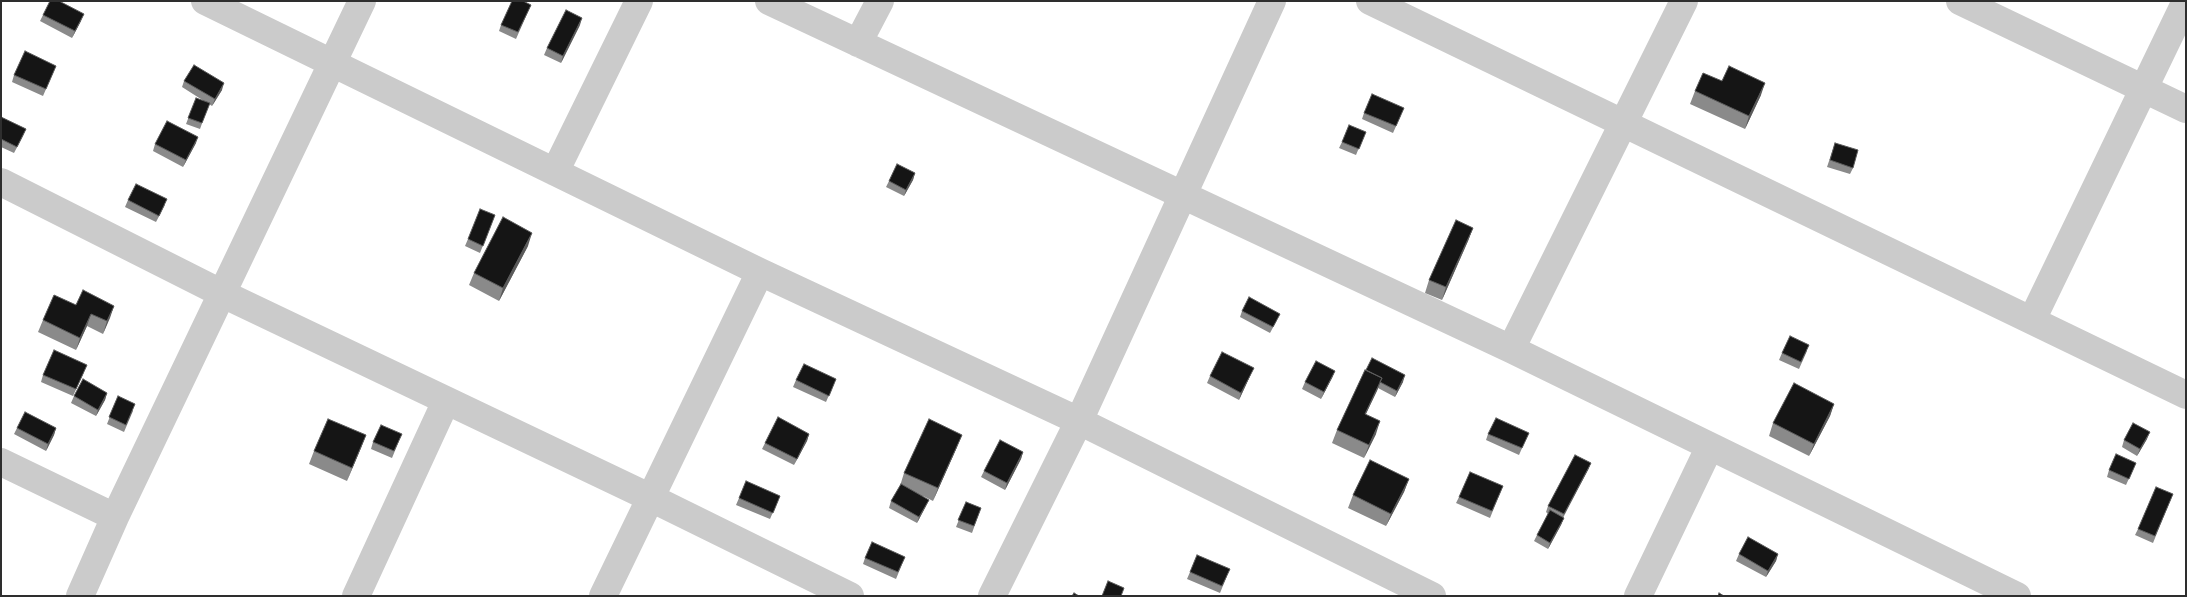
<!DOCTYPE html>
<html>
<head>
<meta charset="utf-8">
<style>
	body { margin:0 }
	#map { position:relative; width:2187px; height:597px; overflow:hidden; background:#fff; font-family:Helvetica,sans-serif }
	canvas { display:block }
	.frame { position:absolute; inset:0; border:2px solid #2e2e2e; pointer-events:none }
</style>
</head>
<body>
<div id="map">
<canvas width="2187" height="597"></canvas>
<div class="frame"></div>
</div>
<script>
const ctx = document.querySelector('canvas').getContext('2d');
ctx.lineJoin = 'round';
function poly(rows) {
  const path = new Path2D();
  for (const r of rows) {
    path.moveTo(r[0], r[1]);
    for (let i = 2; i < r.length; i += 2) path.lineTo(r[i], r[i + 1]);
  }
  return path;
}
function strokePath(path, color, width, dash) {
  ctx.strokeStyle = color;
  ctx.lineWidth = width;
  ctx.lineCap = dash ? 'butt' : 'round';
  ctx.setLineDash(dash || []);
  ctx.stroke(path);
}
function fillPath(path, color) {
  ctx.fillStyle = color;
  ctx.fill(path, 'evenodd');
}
const street = poly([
	[205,1,760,272,1079,421,1432,596],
	[769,1,1511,349,2017,596],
	[1370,1,2186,395],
	[1960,1,2186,109],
	[858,43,880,1],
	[555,172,639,1],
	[1,182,223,294,651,498,850,596],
	[2032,320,2186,1],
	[1511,349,1684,1],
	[1,462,115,517],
	[80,596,115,517,362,1],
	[356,596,446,401],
	[603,596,760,272],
	[992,596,1079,421,1272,1],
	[1638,596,1710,446]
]);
const wall = poly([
	[531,5,516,39,499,31,501,25],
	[43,15,81,21,72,38,40,21],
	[580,25,561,63,544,55,547,48],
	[56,66,43,96,12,82,14,75],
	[184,81,222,90,212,106,209,104,200,129,186,124,196,98,204,101,182,87],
	[1722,81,1761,95,1745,129,1690,104,1695,91],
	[1364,113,1401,115,1393,133,1362,119],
	[1,117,26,129,23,136,14,153,1,147],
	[1363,138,1356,155,1339,148,1342,142],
	[196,143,183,167,153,151,155,144],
	[1835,143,1853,168,1850,174,1827,167],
	[915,173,913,180,904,196,886,187,889,181],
	[128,200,165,205,156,222,125,207],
	[495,215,480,253,465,246,468,239],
	[1473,228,1468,241,1442,300,1425,293,1429,280],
	[528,246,499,301,469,285,474,273],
	[76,305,114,306,103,334,87,326,76,350,38,332,43,320],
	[1242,311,1277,320,1270,333,1240,317],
	[1807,351,1799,369,1779,360,1782,353],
	[1365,370,1403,382,1395,397,1378,388,1366,414,1376,434,1364,458,1332,443,1337,430],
	[1335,371,1332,378,1321,399,1302,389,1305,382],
	[84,372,73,396,41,382,43,375],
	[1251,374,1239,400,1207,383,1210,376],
	[836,379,826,402,793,387,796,380],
	[107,393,105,400,96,416,71,403,74,396],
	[118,396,133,411,124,432,107,424],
	[1834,404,1830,416,1809,456,1769,436,1773,423],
	[17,428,56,428,54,435,46,451,14,434],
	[809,434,807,441,794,465,762,449,765,443],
	[1488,434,1526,439,1519,455,1486,440],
	[366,435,347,481,309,464,314,451],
	[2147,439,2137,456,2122,447,2124,440],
	[399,441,392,458,371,449,373,442],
	[957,447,933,501,923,496,926,506,917,523,889,508,891,501,900,486,904,473],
	[1023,452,1021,459,1005,490,981,477,984,471],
	[1591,463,1588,470,1563,518,1564,518,1561,525,1548,549,1534,541,1537,535,1548,514,1546,512,1548,506],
	[2136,463,2126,485,2107,477,2109,470],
	[1409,479,1404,492,1386,526,1348,508,1353,495],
	[1503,486,1490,518,1456,503,1459,497],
	[2173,494,2153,543,2135,535,2138,529],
	[780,496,770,519,736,505,739,498],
	[966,502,981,508,972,533,956,527],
	[1739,554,1778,554,1776,561,1766,577,1736,561],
	[905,557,896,579,863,564,865,558],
	[1190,572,1227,576,1220,593,1187,579]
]);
const shadedWall = poly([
	[84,14,81,21,72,38,75,31],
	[582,18,580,25,561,63,563,56],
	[224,83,222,90,212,106,215,99],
	[1765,83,1761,95,1745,129,1749,116],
	[198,137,196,143,183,167,186,160],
	[915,173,913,180,904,196,906,190],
	[1473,228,1468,241,1442,300,1446,287],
	[532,233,528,246,499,301,503,288],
	[114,306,110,318,103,334,107,321],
	[91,314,87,326,76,350,80,338],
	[1254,368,1251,374,1239,400,1241,393],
	[1335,371,1332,378,1321,399,1324,392],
	[1405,375,1403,382,1395,397,1397,391],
	[1382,378,1377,391,1360,426,1365,414],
	[107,393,105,400,96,416,98,410],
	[1834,404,1830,416,1809,456,1814,444],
	[1380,421,1376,434,1364,458,1369,445],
	[56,428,54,435,46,451,48,444],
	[2150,432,2147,439,2137,456,2140,449],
	[809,434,807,441,794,465,797,459],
	[366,435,361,448,347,481,352,468],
	[962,435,957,447,933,501,938,488],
	[1023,452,1021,459,1005,490,1007,483],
	[1591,463,1588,470,1561,520,1564,514],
	[1409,479,1404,492,1386,526,1391,514],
	[929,500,926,506,917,523,919,517],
	[1564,518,1561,525,1548,549,1550,543],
	[1778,554,1776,561,1766,577,1768,571]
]);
const building = poly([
	[50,1,59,1,84,14,75,31,43,15,50,1],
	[512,1,523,1,531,5,518,32,501,25,512,1],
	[566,10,582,18,563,56,547,48,566,10],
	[25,51,56,66,46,89,14,75,25,51],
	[194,65,224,83,215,99,184,81,194,65],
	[1729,66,1765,83,1749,116,1695,91,1703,73,1722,81,1729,66],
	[1372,94,1404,108,1396,126,1364,113,1372,94],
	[196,98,210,103,202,123,188,118,196,98],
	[1,117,26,129,17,147,1,139,1,117],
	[167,121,198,137,186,160,155,144,167,121],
	[1349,125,1366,132,1359,149,1342,142,1349,125],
	[1835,143,1858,150,1853,168,1830,160,1835,143],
	[897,164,915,173,906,190,889,181,897,164],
	[136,184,167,199,159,216,128,200,136,184],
	[480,209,495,215,483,246,468,239,480,209],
	[503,217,532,233,503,288,474,273,503,217],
	[1456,220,1473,228,1446,287,1429,280,1456,220],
	[83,290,114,306,107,321,91,314,80,338,43,320,54,295,76,305,83,290],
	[1249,297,1280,314,1273,327,1242,311,1249,297],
	[1790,336,1809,345,1801,362,1782,353,1790,336],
	[54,350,87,365,76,389,43,375,54,350],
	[1222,352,1254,368,1241,393,1210,376,1222,352],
	[1372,358,1405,375,1397,391,1380,382,1382,378,1366,370,1372,358],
	[1316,361,1335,371,1324,392,1305,382,1316,361],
	[804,364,836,379,829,396,796,380,804,364],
	[1365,370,1382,378,1365,414,1380,421,1369,445,1337,430,1365,370],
	[83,379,107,393,98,410,74,396,83,379],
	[1794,383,1834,404,1814,444,1773,423,1794,383],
	[118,396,135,404,126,425,109,417,118,396],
	[25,412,56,428,48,444,17,428,25,412],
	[778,417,809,434,797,459,765,443,778,417],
	[1496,418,1529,433,1522,448,1488,434,1496,418],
	[328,419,366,435,352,468,314,451,328,419],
	[929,419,962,435,938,488,904,473,929,419],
	[2133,423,2150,432,2140,449,2124,440,2133,423],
	[381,425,402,434,394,451,373,442,381,425],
	[1000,440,1023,452,1007,483,984,471,1000,440],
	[2116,454,2136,463,2129,479,2109,470,2116,454],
	[1575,455,1591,463,1564,514,1548,506,1575,455],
	[1370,460,1409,479,1391,514,1353,495,1370,460],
	[1470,472,1503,486,1492,511,1459,497,1470,472],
	[746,481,780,496,773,513,739,498,746,481],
	[901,484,929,500,919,517,891,501,901,484],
	[2156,487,2173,494,2155,536,2138,529,2156,487],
	[966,502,981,508,974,526,958,520,966,502],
	[1550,510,1564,518,1550,543,1537,535,1550,510],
	[1748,537,1778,554,1768,571,1739,554,1748,537],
	[872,542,905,557,898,572,865,558,872,542],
	[1197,555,1230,569,1222,586,1190,572,1197,555],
	[1108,581,1124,588,1121,596,1102,596,1108,581],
	[1074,593,1079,596,1072,596,1074,593],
	[1719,593,1724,596,1718,596,1719,593]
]);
strokePath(street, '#cbcbcb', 28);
fillPath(wall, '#8a8a8a');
fillPath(shadedWall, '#5b5b5b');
fillPath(building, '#151515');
strokePath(building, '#5b5b5b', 1);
</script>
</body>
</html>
